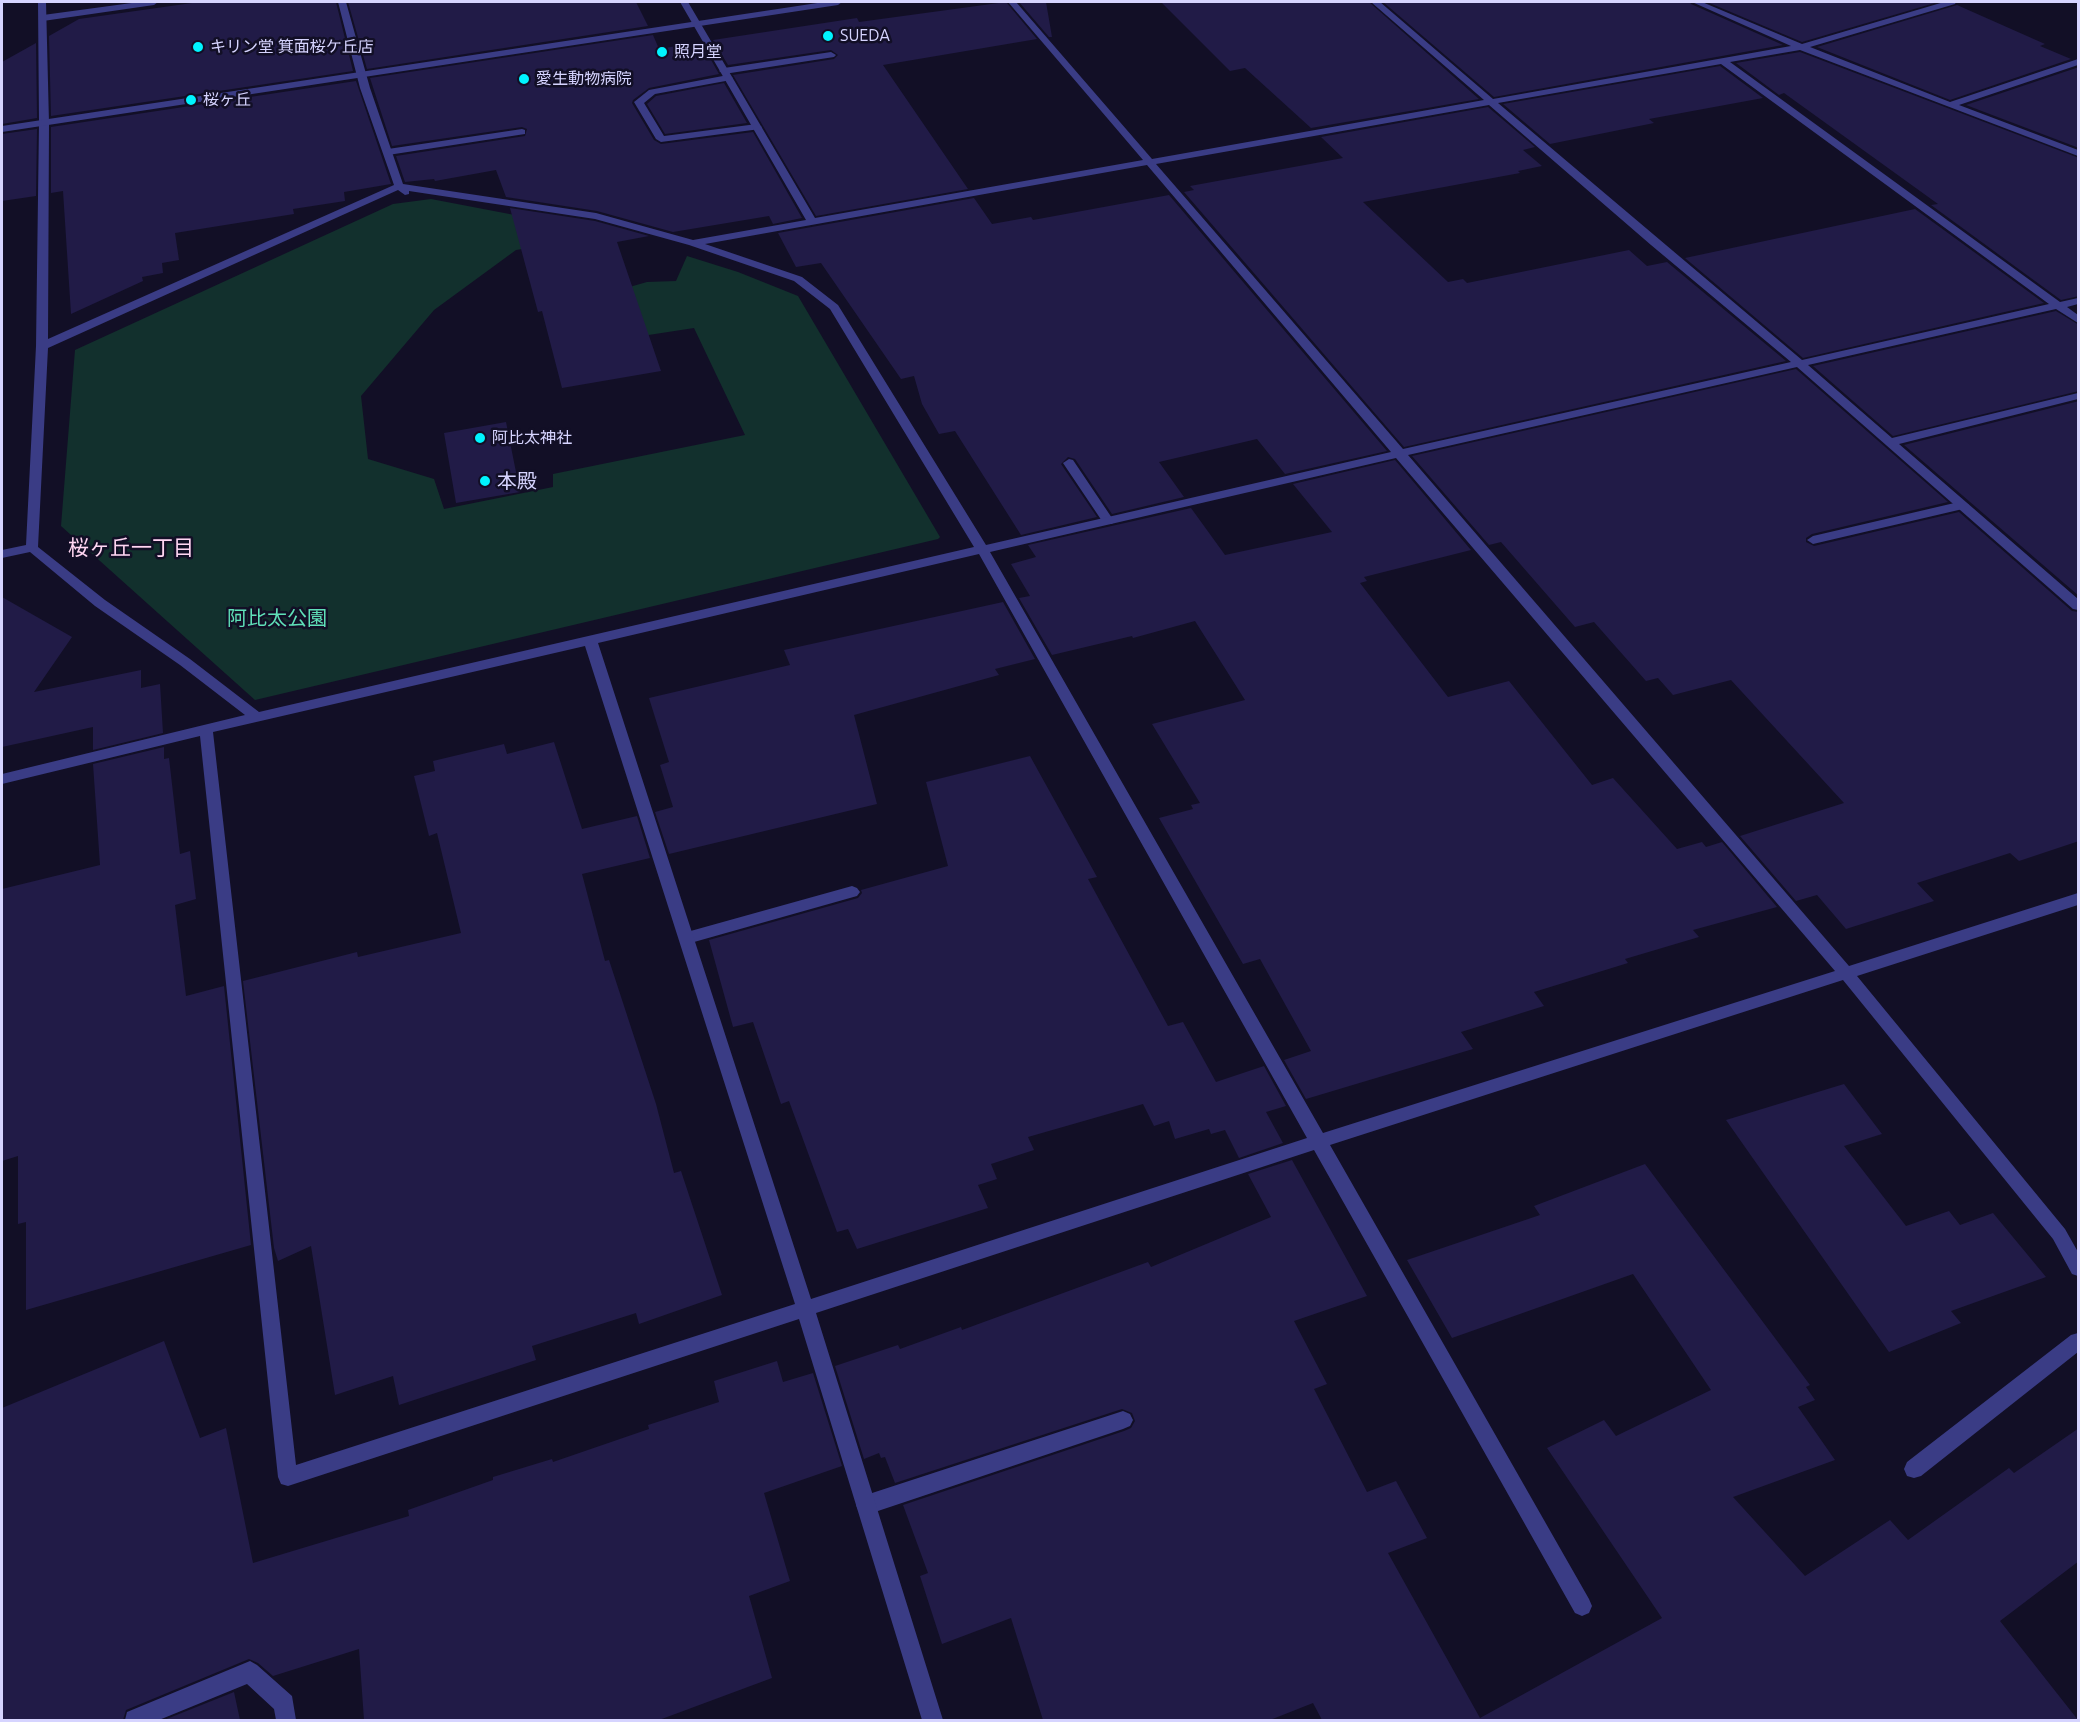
<!DOCTYPE html>
<html>
<head>
<meta charset="utf-8">
<style>
	body { margin:0 }
	#map { position:relative; width:2080px; height:1722px; overflow:hidden; background:#120f26; font-family:Ubuntu,sans-serif }
	canvas { display:block }
	.frame { position:absolute; inset:0; border:3px solid #d6d4ff; pointer-events:none }
</style>
</head>
<body>
<div id="map">
<canvas width="2080" height="1722"></canvas>
<div class="frame"></div>
</div>
<script>
const ctx = document.querySelector('canvas').getContext('2d');
ctx.lineJoin = 'round';
function fillPath(path, color) {
  ctx.fillStyle = color;
  ctx.fill(path, 'evenodd');
}
function poly(rows) {
  const path = new Path2D();
  for (const r of rows) {
    path.moveTo(r[0], r[1]);
    for (let i = 2; i < r.length; i += 2) path.lineTo(r[i], r[i + 1]);
  }
  return path;
}
function strokePath(path, color, width, dash) {
  ctx.strokeStyle = color;
  ctx.lineWidth = width;
  ctx.lineCap = dash ? 'butt' : 'round';
  ctx.setLineDash(dash || []);
  ctx.stroke(path);
}
function label(font, color, halo, rows, align = 'center') {
  ctx.font = font + ' Ubuntu,"Noto Sans JP",sans-serif';
  ctx.lineWidth = 5;
  ctx.setLineDash([]);
  ctx.textBaseline = 'middle';
  ctx.strokeStyle = halo;
  ctx.fillStyle = color;
  for (const [text, x, y, turn = 0] of rows) {
    ctx.save();
    ctx.translate(x, y);
    ctx.rotate((+turn || 0) * Math.PI / 180);
    ctx.textAlign = isNaN(turn) ? turn : align;
    if (halo) ctx.strokeText(text, 0, 0);
    ctx.fillText(text, 0, 0);
    ctx.restore();
  }
}
const green = poly([
	[431,199,614,234,516,250,434,310,361,396,368,459,434,479,444,509,553,487,553,474,745,435,694,328,629,338,612,292,647,282,676,281,687,256,738,272,798,296,940,537,938,539,255,700,61,526,75,350,393,204]
]);
const building = poly([
	[199,2,336,2,353,71,51,116,49,36,79,19],
	[348,2,636,2,648,26,367,69],
	[1006,2,1037,39,883,65,968,189,816,216,733,75,834,59,838,55,831,50,728,65,713,40,857,18,859,22],
	[1019,2,1046,2,1052,37,1049,37],
	[1161,2,1369,2,1479,99,1311,128,1245,68,1230,71],
	[1383,2,1690,2,1691,4,1783,45,1494,97],
	[1707,2,1938,2,1802,42],
	[1957,5,2045,44,2040,46,2071,59,1950,100,1817,47],
	[653,35,659,49,701,42,719,74,649,88,633,100,632,103,654,140,661,144,753,132,802,218,773,224,769,216,673,232,597,211,506,197,496,170,435,181,434,179,405,182,396,156,525,136,527,129,522,127,392,146,370,78],
	[36,43,37,118,2,124,2,62],
	[1800,52,2079,158,2079,296,2061,300,1931,205,1938,204,1784,93,1779,95,1736,63],
	[1720,66,1763,98,1649,119,1654,123,1550,144,1503,104],
	[2079,67,2079,148,1966,105],
	[356,81,391,184,344,192,345,201,293,209,294,214,175,233,179,260,162,263,163,273,142,277,143,281,71,314,63,191,51,193,51,127],
	[724,83,747,123,665,134,647,104,656,96],
	[1488,107,1535,147,1523,150,1542,166,1518,171,1520,173,1363,202,1448,282,1463,279,1467,283,1629,250,1647,266,1667,262,1786,361,1404,447,1184,192,1194,190,1190,186,1343,158,1321,137],
	[37,129,36,196,2,201,2,134],
	[1169,195,1387,451,1285,474,1257,439,1159,462,1184,497,1112,514,1075,459,1068,457,1061,464,1097,517,1021,535,955,431,939,434,922,404,914,376,901,379,821,263,796,267,778,233,974,198,992,224,1031,217,1033,220],
	[510,208,595,221,649,236,617,242,661,371,562,388,542,311,538,312],
	[1915,209,2044,303,1803,358,1685,258],
	[2056,311,2079,325,2079,391,1893,436,1813,366],
	[1796,369,1948,502,1812,534,1806,538,1806,542,1814,546,1959,512,2072,611,2079,612,2079,841,2019,861,2010,853,1917,883,1934,901,1846,929,1817,895,1796,901,1740,836,1844,803,1731,680,1673,695,1658,678,1646,681,1594,622,1575,627,1501,542,1489,545,1412,456],
	[2079,401,2079,596,1904,445],
	[506,422,520,492,456,503,444,433],
	[1395,460,1471,550,1364,577,1367,581,1360,583,1448,697,1509,681,1592,785,1613,778,1677,849,1702,842,1706,847,1722,842,1777,907,1693,930,1699,937,1625,959,1628,963,1534,992,1544,1006,1461,1032,1473,1049,1306,1099,1284,1060,1311,1051,1260,959,1243,964,1159,818,1193,809,1191,805,1200,803,1152,724,1245,700,1195,621,1133,638,1132,636,1052,655,1019,598,1030,596,1011,564,1036,557,1028,545,1191,508,1225,555,1332,532,1293,484],
	[2,597,72,637,34,692,141,670,141,688,160,684,163,733,93,750,93,727,2,747],
	[1003,602,1035,659,995,669,999,675,854,715,877,804,669,854,655,812,673,807,660,765,669,762,649,698,790,665,784,650],
	[554,742,582,829,637,816,650,858,582,874,605,961,609,960,656,1104,674,1173,681,1171,722,1295,639,1324,636,1313,532,1346,536,1360,399,1405,393,1376,335,1395,311,1246,278,1261,274,1248,243,981,357,952,358,957,461,933,437,833,429,836,414,776,435,771,433,761,504,744,507,754],
	[164,747,164,759,169,758,180,854,190,851,196,899,175,905,186,996,224,986,251,1245,26,1310,26,1222,18,1224,18,1156,2,1161,2,889,100,865,93,764],
	[1030,756,1097,877,1088,879,1168,1026,1183,1022,1216,1082,1264,1066,1286,1106,1266,1112,1283,1143,1239,1158,1225,1130,1211,1134,1209,1129,1175,1139,1169,1121,1154,1126,1143,1104,1028,1137,1034,1150,991,1164,997,1179,978,1185,988,1208,857,1249,848,1229,837,1232,789,1101,781,1104,753,1022,733,1027,709,940,858,898,862,893,861,890,948,866,926,782],
	[1844,1084,1882,1134,1844,1146,1906,1226,1949,1211,1960,1225,1993,1213,2046,1277,1951,1311,1961,1323,1889,1352,1726,1120],
	[1292,1160,1367,1296,1294,1321,1327,1384,1314,1389,1367,1492,1396,1481,1427,1538,1388,1553,1480,1718,1662,1618,1547,1448,1604,1420,1616,1436,1711,1390,1633,1274,1452,1338,1407,1260,1540,1215,1534,1206,1645,1164,1810,1385,1806,1387,1815,1400,1798,1407,1835,1460,1733,1497,1805,1576,1890,1520,1908,1540,2009,1468,2014,1473,2079,1428,2079,1561,2000,1621,2078,1720,1322,1720,1313,1703,1270,1720,1043,1720,1011,1618,942,1644,920,1576,928,1573,903,1505,1124,1431,1131,1428,1135,1421,1132,1413,1122,1409,895,1483,885,1457,881,1458,879,1453,864,1459,835,1366,898,1345,900,1349,961,1327,962,1330,1148,1262,1151,1267,1271,1217,1248,1174],
	[164,1341,200,1438,226,1428,253,1563,409,1516,408,1510,493,1480,493,1477,552,1459,553,1462,649,1429,648,1425,719,1402,714,1381,777,1361,783,1382,813,1373,842,1466,764,1493,790,1581,749,1596,772,1678,659,1720,364,1720,359,1649,273,1676,258,1663,249,1659,126,1710,123,1720,2,1720,2,1408],
	[234,1692,240,1720,164,1720]
]);
const service = poly([
	[139,2,158,2,154,5,43,21,39,18,43,15,139,2],
	[831,52,836,55,834,57,724,74,719,71,724,68,831,52],
	[728,75,733,78,731,80,655,94,644,103,664,136,757,124,762,127,760,129,661,142,656,139,634,102,649,90,728,75],
	[522,129,525,130,525,134,388,155,383,152,388,149,522,129],
	[1069,459,1073,460,1114,521,1112,524,1104,524,1102,521,1063,463,1069,459],
	[1963,501,1969,505,1967,508,1813,544,1807,540,1813,536,1963,501],
	[852,886,857,888,860,892,857,896,687,944,681,942,679,938,681,934,687,932,852,886],
	[1123,1411,1130,1414,1133,1420,1130,1426,1123,1429,866,1515,859,1512,856,1505,859,1498,866,1495,1123,1411],
	[250,1661,257,1665,292,1696,296,1720,276,1720,274,1709,247,1684,159,1720,125,1720,127,1712,250,1661]
]);
const minor = poly([
	[38,2,46,2,49,123,48,339,394,185,360,88,338,2,346,2,370,88,403,184,596,213,693,240,806,220,680,2,688,2,815,218,1143,160,1008,2,1016,2,1152,159,1484,100,1371,2,1380,2,1493,99,1791,46,1692,2,1702,2,1802,44,1944,2,1956,2,1955,4,1810,47,1950,102,2078,59,2078,65,1959,105,2078,150,2078,156,1800,50,1730,62,2060,302,2078,298,2078,304,2067,307,2078,315,2078,323,2056,309,1808,365,1892,438,2078,393,2078,399,1899,444,2078,599,2078,610,2073,609,1797,367,1408,455,1849,966,2078,893,2078,905,1857,976,2065,1229,2078,1252,2078,1276,2072,1274,2053,1239,1843,980,1330,1145,1589,1599,1592,1606,1589,1613,1582,1616,1575,1613,1314,1150,816,1313,943,1720,922,1720,799,1319,288,1486,281,1484,278,1477,200,736,2,784,2,774,245,715,180,665,95,606,30,552,2,558,2,550,26,545,36,346,39,123,38,2],
	[1721,64,2049,304,1802,360,1498,103,1721,64],
	[1489,105,1651,245,1791,362,1403,449,1156,164,1489,105],
	[1147,165,1391,452,986,545,838,305,802,277,705,244,1147,165],
	[398,190,405,195,409,194,409,191,595,219,689,245,794,281,830,309,974,547,259,712,190,659,105,600,38,547,48,348,398,190],
	[1396,458,1835,971,1323,1133,990,552,1396,458],
	[979,554,1307,1138,811,1299,598,643,979,554],
	[585,646,795,1304,296,1465,213,732,585,646],
	[2078,1333,2078,1352,1921,1476,1914,1478,1907,1476,1904,1469,1907,1462,2071,1335,2078,1333]
]);
const tertiary = poly([
	[824,2,842,2,838,5,2,132,2,126,824,2]
]);
const markers = [
	[828,36,6,"#00f4ff"],
	[198,47,6,"#00f4ff"],
	[662,52,6,"#00f4ff"],
	[524,79,6,"#00f4ff"],
	[191,100,6,"#00f4ff"],
	[480,438,6,"#00f4ff"],
	[485,481,6,"#00f4ff"]
];
const farPoinames = [
	["SUEDA",840,36],
	["キリン堂 箕面桜ケ丘店",210,47],
	["照月堂",674,52],
	["愛生動物病院",536,79],
	["桜ヶ丘",203,100],
	["阿比太神社",492,438]
];
const poiNames = [
	["本殿",497,481]
];
const parkNames = [
	["阿比太公園",277,618]
];
const neighbourhoodNames = [
	["桜ヶ丘一丁目",131,548]
];
fillPath(green, '#12302d');
fillPath(building, '#211b47');
fillPath(service, '#3a3c85');
fillPath(minor, '#3a3c85');
fillPath(tertiary, '#3a3c85');
for (const [x, y, r, color] of markers) {
  const dot = new Path2D();
  dot.arc(x, y, r, 0, 2 * Math.PI);
  ctx.fillStyle = color;
  ctx.fill(dot);
  strokePath(dot, '#120f26', 2);
}
label('16px', '#d6d4ff', '#120f26', farPoinames, 'left');
label('20px', '#d6d4ff', '#120f26', poiNames, 'left');
label('20px', '#5fe0b8', '#120f26', parkNames);
label('21px', '#ffd6f2', '#120f26', neighbourhoodNames);
</script>
</body>
</html>
